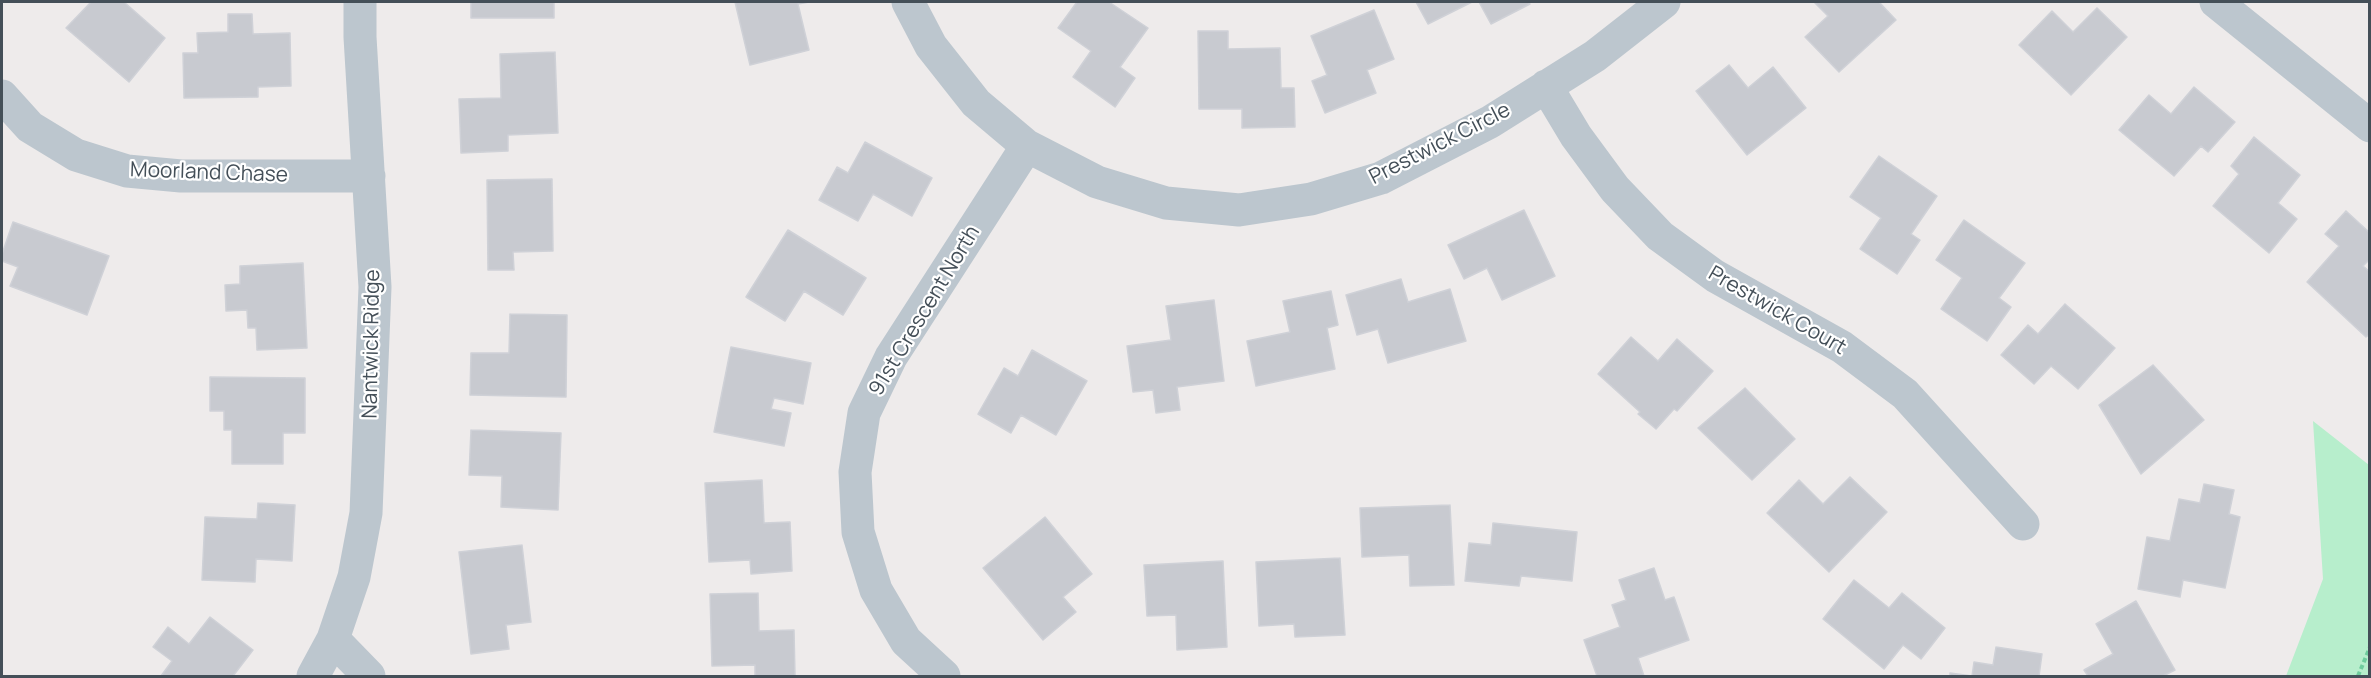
<!DOCTYPE html>
<html>
<head>
<meta charset="utf-8">
<style>
	body { margin:0 }
	#map { position:relative; width:2371px; height:678px; overflow:hidden; background:#eeebeb; font-family:Manrope,sans-serif }
	canvas { display:block }
	.frame { position:absolute; inset:0; border:3px solid #444f58; pointer-events:none }
</style>
</head>
<body>
<div id="map">
<canvas width="2371" height="678"></canvas>
<div class="frame"></div>
</div>
<script>
const ctx = document.querySelector('canvas').getContext('2d');
ctx.lineJoin = 'round';
function fillPath(path, color) {
  ctx.fillStyle = color;
  ctx.fill(path, 'evenodd');
}
function poly(rows) {
  const path = new Path2D();
  for (const r of rows) {
    path.moveTo(r[0], r[1]);
    for (let i = 2; i < r.length; i += 2) path.lineTo(r[i], r[i + 1]);
  }
  return path;
}
function strokePath(path, color, width, dash) {
  ctx.strokeStyle = color;
  ctx.lineWidth = width;
  ctx.lineCap = dash ? 'butt' : 'round';
  ctx.setLineDash(dash || []);
  ctx.stroke(path);
}
function label(font, color, halo, rows, align = 'center') {
  ctx.font = font + ' Manrope,sans-serif';
  ctx.lineWidth = 4.5;
  ctx.setLineDash([]);
  ctx.textBaseline = 'middle';
  ctx.strokeStyle = halo;
  ctx.fillStyle = color;
  for (const [text, x, y, turn = 0] of rows) {
    ctx.save();
    ctx.translate(x, y);
    ctx.rotate((+turn || 0) * Math.PI / 180);
    ctx.textAlign = isNaN(turn) ? turn : align;
    if (halo) ctx.strokeText(text, 0, 0);
    ctx.fillText(text, 0, 0);
    ctx.restore();
  }
}
const green = poly([
	[2313,421,2369,465,2369,676,2286,676,2323,579]
]);
const building = poly([
	[91,2,124,2,165,38,129,82,66,28,91,2],
	[471,2,554,2,554,18,471,18,471,2],
	[735,2,809,2,798,4,809,50,750,65,735,2],
	[1077,2,1109,2,1148,28,1120,67,1135,78,1115,107,1073,77,1091,51,1058,28,1077,2],
	[1416,2,1472,2,1428,24,1416,2],
	[1479,2,1528,2,1530,4,1491,24,1479,2],
	[1814,2,1879,2,1896,20,1839,72,1805,37,1828,16,1814,2],
	[2097,8,2127,37,2071,95,2019,45,2052,11,2073,32,2097,8],
	[1374,10,1394,59,1367,70,1376,93,1325,113,1312,81,1327,75,1311,36,1374,10],
	[228,14,252,14,253,34,290,33,291,86,258,87,258,97,184,98,183,53,198,53,197,33,228,32,228,14],
	[1198,31,1228,31,1228,49,1280,48,1281,88,1294,88,1295,127,1242,128,1242,109,1199,109,1198,31],
	[555,52,558,133,508,135,508,151,461,153,459,99,501,98,500,54,555,52],
	[1729,65,1748,88,1773,67,1806,108,1747,155,1696,91,1729,65],
	[2194,87,2235,122,2208,152,2201,146,2174,176,2119,130,2149,95,2171,114,2194,87],
	[2254,137,2300,175,2278,203,2297,219,2269,253,2213,206,2239,174,2231,166,2254,137],
	[865,142,932,178,912,216,873,194,858,221,819,200,837,167,848,173,865,142],
	[1879,156,1937,196,1911,234,1920,240,1897,274,1860,249,1881,218,1850,197,1879,156],
	[552,179,553,251,513,252,514,270,488,270,487,180,552,179],
	[1524,210,1555,276,1502,300,1487,268,1464,279,1448,245,1524,210],
	[2346,211,2370,233,2370,259,2363,266,2370,272,2370,334,2366,337,2307,282,2339,246,2325,234,2346,211],
	[1964,220,2025,263,1999,298,2011,307,1987,341,1941,309,1962,278,1936,260,1964,220],
	[13,222,109,256,87,315,10,286,18,267,2,261,2,254,13,222],
	[788,230,866,278,843,315,804,291,785,321,746,297,788,230],
	[303,263,307,348,257,350,256,328,248,328,247,310,226,311,225,285,240,284,240,266,303,263],
	[1401,279,1408,302,1450,289,1466,341,1388,363,1378,329,1357,335,1346,295,1401,279],
	[1331,291,1338,325,1327,328,1335,369,1256,386,1247,341,1290,332,1283,301,1331,291],
	[1214,300,1224,381,1177,387,1180,410,1156,413,1153,390,1133,392,1127,346,1171,340,1166,306,1214,300],
	[2065,304,2115,348,2078,389,2051,366,2034,384,2001,355,2028,325,2038,334,2065,304],
	[510,314,567,315,566,397,470,395,471,353,509,353,510,314],
	[1631,337,1658,361,1677,339,1713,371,1677,411,1674,409,1656,429,1638,414,1640,412,1598,374,1631,337],
	[731,347,811,363,803,404,774,398,771,409,791,413,784,446,714,432,731,347],
	[1032,350,1087,381,1056,435,1021,415,1011,433,978,414,1004,368,1018,376,1032,350],
	[2153,365,2204,420,2141,474,2099,405,2153,365],
	[210,377,305,378,305,433,283,433,283,464,232,464,232,430,224,430,224,411,210,411,210,377],
	[1745,388,1795,439,1752,480,1698,428,1745,388],
	[471,430,561,433,558,510,501,507,502,476,469,475,471,430],
	[1850,477,1887,512,1829,572,1767,513,1799,480,1823,504,1850,477],
	[762,480,764,523,790,522,792,571,751,574,750,560,709,562,705,483,762,480],
	[2204,484,2234,490,2229,514,2240,517,2225,588,2183,580,2180,597,2138,589,2147,537,2170,541,2179,499,2200,503,2204,484],
	[258,503,295,505,292,561,256,559,255,582,202,580,205,517,257,519,258,503],
	[1450,505,1454,585,1410,586,1409,555,1362,557,1360,508,1450,505],
	[1045,517,1092,574,1063,597,1076,612,1043,640,983,568,1045,517],
	[1493,523,1577,532,1572,581,1521,576,1519,586,1465,581,1469,543,1491,545,1493,523],
	[522,545,531,622,506,625,509,649,471,654,459,552,522,545],
	[1340,558,1345,635,1295,637,1294,624,1259,626,1256,562,1340,558],
	[1223,561,1227,647,1177,650,1176,615,1147,616,1144,565,1223,561],
	[1654,568,1665,600,1674,597,1689,640,1638,658,1644,676,1597,676,1584,640,1620,627,1612,605,1626,600,1619,580,1654,568],
	[1854,580,1889,608,1902,593,1945,628,1921,659,1903,645,1884,669,1823,619,1854,580],
	[758,593,759,631,794,630,795,676,755,676,755,665,712,666,710,594,758,593],
	[2136,601,2175,670,2163,676,2088,676,2084,670,2113,654,2096,624,2136,601],
	[210,617,253,650,233,676,161,676,172,661,153,647,168,627,189,644,210,617],
	[1996,647,2042,654,2039,676,1972,676,1974,662,1993,665,1996,647],
	[1950,673,1972,676,1950,676,1950,673]
]);
const path = poly([
	[2358,676,2370,647]
]);
const minor = poly([
	[908,2,931,46,976,103,1027,146,1097,182,1166,203,1239,210,1311,199,1381,178,1490,122,1595,56,1664,2],
	[2216,2,2370,126],
	[1546,86,1576,136,1615,189,1660,236,1715,276,1842,347,1905,394,2023,524],
	[2,96,30,127,76,155,127,171,181,176,369,176],
	[333,639,369,676],
	[313,676,333,639,354,577,366,513,375,287,360,37,360,2],
	[944,676,906,641,876,590,858,532,855,472,864,413,891,357,1027,146]
]);
const streetNames = [
	["Prestwick Circle",1440,144,-27],
	["Moorland Chase",209,173,2],
	["91st Crescent North",925,311,-59],
	["Prestwick Court",1777,311,30],
	["Nantwick Ridge",372,344,-89]
];
fillPath(green, '#b7eecc');
fillPath(building, '#c8cad0');
strokePath(building, '#cfd1d7', 1.5);
strokePath(path, '#6fcc9d', 4, [4.5, 3]);
strokePath(minor, '#bcc6ce', 33);
label('21px', '#444f58', '#fff', streetNames);
</script>
</body>
</html>
